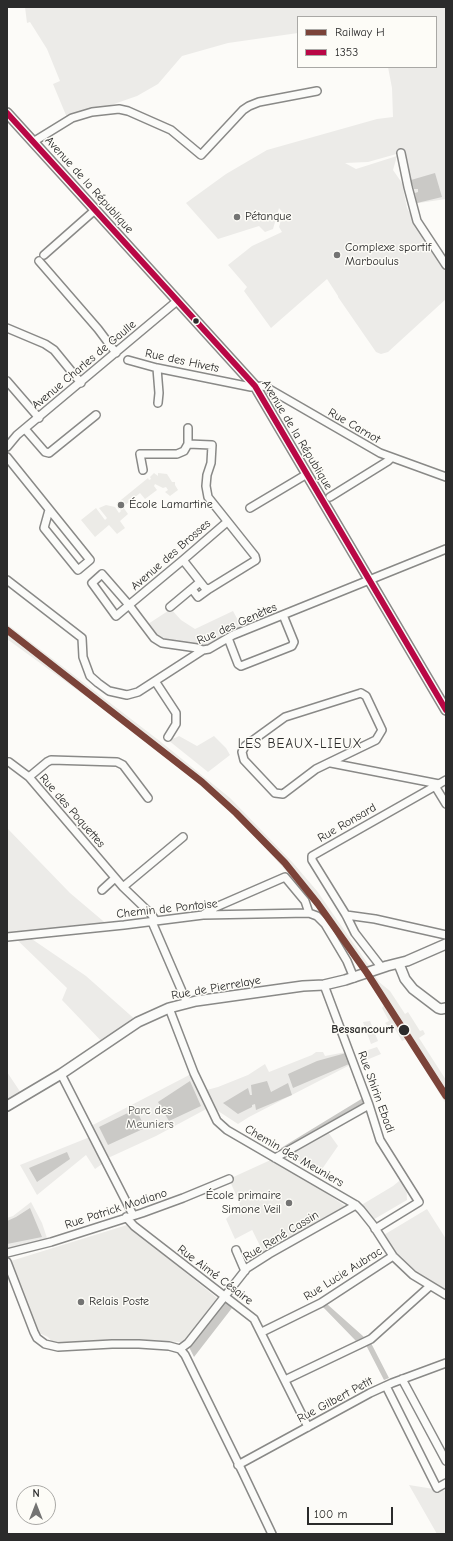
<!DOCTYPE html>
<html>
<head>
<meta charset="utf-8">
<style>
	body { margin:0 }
	#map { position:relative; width:453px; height:1541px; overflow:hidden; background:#fcfbf8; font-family:"Comic Neue",sans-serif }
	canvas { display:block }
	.frame { position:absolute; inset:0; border:8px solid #2b2b2b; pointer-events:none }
	.legend { position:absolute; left:297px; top:16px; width:140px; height:52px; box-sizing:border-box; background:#fdfcf7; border:1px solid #a9a8a5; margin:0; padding:5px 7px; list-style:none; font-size:12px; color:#2b2b2b }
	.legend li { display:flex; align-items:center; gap:8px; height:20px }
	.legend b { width:20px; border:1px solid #a9a8a5 }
	.north { position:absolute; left:16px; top:1485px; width:40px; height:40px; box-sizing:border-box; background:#fdfcf7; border:1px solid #a9a8a5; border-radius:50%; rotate:0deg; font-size:11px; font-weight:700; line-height:16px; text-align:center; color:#2b2b2b }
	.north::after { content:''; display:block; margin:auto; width:14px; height:18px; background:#747473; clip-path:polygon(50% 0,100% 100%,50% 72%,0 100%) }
	.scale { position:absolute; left:307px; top:1507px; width:86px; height:18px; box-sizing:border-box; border:2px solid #2b2b2b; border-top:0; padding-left:5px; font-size:12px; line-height:14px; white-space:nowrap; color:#2b2b2b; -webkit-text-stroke:3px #fdfcf7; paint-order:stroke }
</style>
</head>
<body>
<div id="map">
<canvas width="453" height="1541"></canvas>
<div class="frame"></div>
<ul class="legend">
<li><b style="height:5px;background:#7b4339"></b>Railway H</li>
<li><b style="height:5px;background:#b90745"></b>1353</li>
</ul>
<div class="north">N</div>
<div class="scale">100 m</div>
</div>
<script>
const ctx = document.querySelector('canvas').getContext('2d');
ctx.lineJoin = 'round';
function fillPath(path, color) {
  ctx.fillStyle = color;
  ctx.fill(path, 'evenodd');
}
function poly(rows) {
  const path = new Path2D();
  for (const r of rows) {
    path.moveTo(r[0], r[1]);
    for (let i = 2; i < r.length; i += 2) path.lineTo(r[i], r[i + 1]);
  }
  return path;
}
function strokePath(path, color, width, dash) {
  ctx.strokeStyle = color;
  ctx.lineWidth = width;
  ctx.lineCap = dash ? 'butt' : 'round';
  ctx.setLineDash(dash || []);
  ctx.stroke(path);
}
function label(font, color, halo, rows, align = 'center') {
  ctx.font = font + ' "Comic Neue",sans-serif';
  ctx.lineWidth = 3;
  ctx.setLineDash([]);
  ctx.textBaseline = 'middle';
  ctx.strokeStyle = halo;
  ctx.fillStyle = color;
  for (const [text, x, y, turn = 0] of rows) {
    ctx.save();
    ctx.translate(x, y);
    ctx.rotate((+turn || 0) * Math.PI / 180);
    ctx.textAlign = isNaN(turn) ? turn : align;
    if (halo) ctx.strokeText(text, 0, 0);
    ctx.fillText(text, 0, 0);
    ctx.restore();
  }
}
const built = poly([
	[154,473,158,476,158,473,167,474,172,482,175,482,175,485,178,490,170,496,165,492,168,490,166,487,163,488,155,484,154,486,157,490,145,499,140,493,123,507,128,514,120,521,125,528,117,534,109,525,95,537,81,520,96,508,105,520,107,518,99,508,106,505,115,507,119,513,121,511,116,504,148,478,149,480,151,479,150,477],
	[7,624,161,742,230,798,293,863,317,891,370,967,362,970,311,899,262,844,236,817,178,766,106,711,7,639],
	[374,974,379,982,390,991,405,1014,408,1012,420,1031,423,1030,425,1034,419,1038,446,1080,446,1104,406,1039,402,1041,392,1024,388,1026,385,1023,389,1021,382,1008,384,1005,367,977],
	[275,1158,345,1206,263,1252,237,1199,237,1197,229,1179],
	[127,1225,217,1298,187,1338,181,1342,119,1340,53,1343,48,1337,39,1333,11,1261]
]);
const green = poly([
	[25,7,446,7,446,199,412,204,400,153,368,162,345,163,356,169,397,156,393,170,402,183,407,208,424,241,446,272,446,299,388,352,381,354,376,352,338,297,338,296,327,279,271,328,244,291,247,287,228,265,252,246,282,232,279,227,283,213,279,208,273,229,265,232,259,226,218,239,186,203,226,174,267,150,377,119,393,117,392,88,388,67,436,67,436,17,298,17,298,33,228,43,182,56,158,84,137,96,68,120,53,84,60,81,47,49,30,22,27,23],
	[171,609,181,620,195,629,233,611,241,626,208,646,166,639,155,633,148,624],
	[179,736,197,746,214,736,226,748,230,755,208,772,168,740,169,738,175,738],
	[7,828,70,893,109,926,23,933,86,976,138,1022,106,1046,62,1000,67,988,12,935,7,936],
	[370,1021,378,1041,371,1044,363,1022],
	[377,1047,381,1054,364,1061,362,1052],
	[316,1052,323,1052,325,1056,346,1052,350,1065,249,1117,238,1124,215,1109,210,1107,156,1136,108,1158,91,1126,195,1072,203,1091,218,1087,248,1075,265,1064,269,1072,312,1055],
	[7,1072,23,1096,7,1106],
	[328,1132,338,1146,320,1172,287,1155],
	[90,1137,105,1162,95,1169,86,1155,37,1195,20,1165],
	[404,1177,406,1180,407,1200,371,1221,358,1207,393,1186],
	[31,1202,42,1223,47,1238,43,1241,7,1250,7,1218,13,1216],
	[241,1204,254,1229,235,1239,226,1219],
	[427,1209,446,1239,446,1291,413,1271,395,1254,382,1236],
	[409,1485,446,1491,446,1534,437,1534]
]);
const water = poly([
	[435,173,442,197,417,203,415,193,418,192,418,189,414,189,411,180],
	[346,1053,349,1064,293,1088,288,1074,317,1061],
	[190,1081,201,1106,169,1121,158,1102],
	[267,1081,271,1092,288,1083,292,1095,256,1110,255,1104,252,1105,252,1107,238,1114,223,1103,248,1088,250,1095,252,1095,251,1085],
	[363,1098,365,1104,282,1151,281,1148],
	[136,1109,145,1128,108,1145,99,1127],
	[67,1152,70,1159,37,1182,29,1168],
	[30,1208,42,1237,7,1244,7,1221,16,1217],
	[225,1302,232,1308,194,1357,189,1347],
	[327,1304,364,1337,356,1341,323,1307],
	[371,1343,389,1378,384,1380,366,1345]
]);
const minor = poly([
	[33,142,72,118,92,112,119,109,128,111,171,130,201,155,243,110,249,106,259,102,317,91],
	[401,153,408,187,417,221,446,265],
	[44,255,95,210],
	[39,261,98,329,116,353],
	[7,328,45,344,54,350,81,383],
	[128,360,157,368,251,387,264,386,380,453,446,477],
	[157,368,159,393,158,403],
	[7,381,39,418],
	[25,429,45,452,49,453,96,415],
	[7,447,17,435,177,301],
	[7,457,90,560,78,570,44,528,49,510],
	[143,470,140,454,177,454,184,451,188,444],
	[330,497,388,461,391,458],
	[250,508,307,474],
	[183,560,205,588,209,589,256,560,255,556,208,497,206,486,207,475,211,463,212,445,188,444,188,428],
	[7,580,82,638,83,657,90,676,98,683,109,691,127,695,138,692,203,650,209,649,233,635,446,549],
	[192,589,198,597,209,589],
	[170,607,200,582],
	[228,638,238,664,241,666,292,646,294,642,283,615],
	[203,650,197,648,162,643,154,638,129,605,102,574,92,583,116,616,129,605,183,560,227,522],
	[155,681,176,713,176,724,168,737],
	[361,693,366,696,382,730,376,740,316,769,283,794,275,793,244,760,242,752,245,746,285,717,361,693],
	[9,762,29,777,123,887,151,914,156,921],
	[331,763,439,784],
	[29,777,47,762,51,760,117,762,123,765,148,798],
	[435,786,446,804],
	[123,887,183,837],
	[102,890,115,878],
	[204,914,216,907,285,877,305,901,309,913],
	[346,915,375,919,446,935],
	[152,922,187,1003],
	[7,937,124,925,203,915,309,913,317,916,325,924,347,961,354,978],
	[382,968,355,933,346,915,312,860,312,856,446,780],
	[324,985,369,1105,380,1140,419,1202,375,1229],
	[169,1008,194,1073,217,1121,227,1130,356,1205,361,1210,373,1225,393,1256,413,1275,446,1295],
	[61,1074,133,1215],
	[275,1158,369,1105],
	[126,1217,134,1226,254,1319,308,1427],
	[236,1250,245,1271],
	[7,1253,51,1242,142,1213,183,1198,229,1179],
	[7,1262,34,1332,37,1338,45,1344,58,1347,112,1344,139,1344,169,1346,180,1349,185,1355,243,1473,272,1534],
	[262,1332,321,1303,393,1256],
	[180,1349,188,1343,247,1268,269,1254,356,1205],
	[402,1379,446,1461],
	[285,1380,371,1339,430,1286],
	[386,1386,437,1488,446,1483],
	[238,1465,370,1393,392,1383,446,1363]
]);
const major = poly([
	[7,113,255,386,446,710],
	[399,964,405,979,413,989,438,1008,441,1009,446,1008],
	[7,1106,61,1074,138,1022,169,1008,196,1001,303,986,324,985,345,980,387,966,407,961,446,944]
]);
const bus1 = poly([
	[7,113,255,386,446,710]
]);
const rail1 = poly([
	[7,630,202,782,236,813,285,863,318,904,367,973,446,1096]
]);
const markers = [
	[237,217,4,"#747473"],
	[337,255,4,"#747473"],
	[196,321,3.5,"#2b2b2b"],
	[121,505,4,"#747473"],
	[404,1030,6,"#2b2b2b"],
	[289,1203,4,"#747473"],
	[81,1302,4,"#747473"]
];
const streetNames = [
	["Avenue de la République",89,185,48],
	["Rue des Hivets",182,361,12],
	["Avenue Charles de Gaulle",84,365,-40],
	["Rue Carnot",354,426,30],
	["Avenue de la République",297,435,59],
	["Avenue des Brosses",171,555,-41],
	["Rue des Genètes",237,624,-24],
	["Rue des Poquettes",72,811,49],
	["Rue Ronsard",347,823,-30],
	["Chemin de Pontoise",167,909,-6],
	["Rue de Pierrelaye",216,988,-10],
	["Rue Shirin Ebadi",376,1092,70],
	["Chemin des Meuniers",294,1156,30],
	["Rue Patrick Modiano",116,1209,-18],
	["Rue René Cassin",281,1236,-31],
	["Rue Lucie Aubrac",343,1274,-32],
	["Rue Aimé Césaire",215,1275,37],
	["Rue Gilbert Petit",335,1400,-28]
];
const poiNames = [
	["Pétanque",245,217],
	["Complexe sportif",345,248],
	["Marboulus",345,262],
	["École Lamartine",129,505],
	["École primaire",281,1196,"right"],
	["Simone Veil",281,1210,"right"],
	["Relais Poste",89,1302]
];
const stopNames = [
	["Bessancourt",394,1030]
];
const parkNames = [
	["Parc des",150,1111],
	["Meuniers",150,1125]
];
const neighbourhoodNames = [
	["LES BEAUX-LIEUX",300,744]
];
fillPath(built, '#ecebe7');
fillPath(green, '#ecebe8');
fillPath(water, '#cac9c6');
strokePath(minor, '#898987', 10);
strokePath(major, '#898987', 12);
strokePath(minor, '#fbfbf9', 7);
strokePath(major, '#fbfbf9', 9);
strokePath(bus1, '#b90745', 6);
strokePath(rail1, '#7b4339', 7);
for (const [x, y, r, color] of markers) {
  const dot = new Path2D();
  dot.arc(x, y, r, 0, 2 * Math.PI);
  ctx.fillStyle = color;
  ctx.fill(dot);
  strokePath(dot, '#fdfcf7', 1.5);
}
label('12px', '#2b2b2b', '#fdfcf7', streetNames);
label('12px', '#2b2b2b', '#fdfcf7', poiNames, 'left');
label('bold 12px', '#2b2b2b', '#fdfcf7', stopNames, 'right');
label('12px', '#585857', '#fdfcf7', parkNames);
ctx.letterSpacing = '1px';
label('13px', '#2b2b2b', '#fdfcf7', neighbourhoodNames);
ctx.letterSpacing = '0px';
</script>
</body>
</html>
